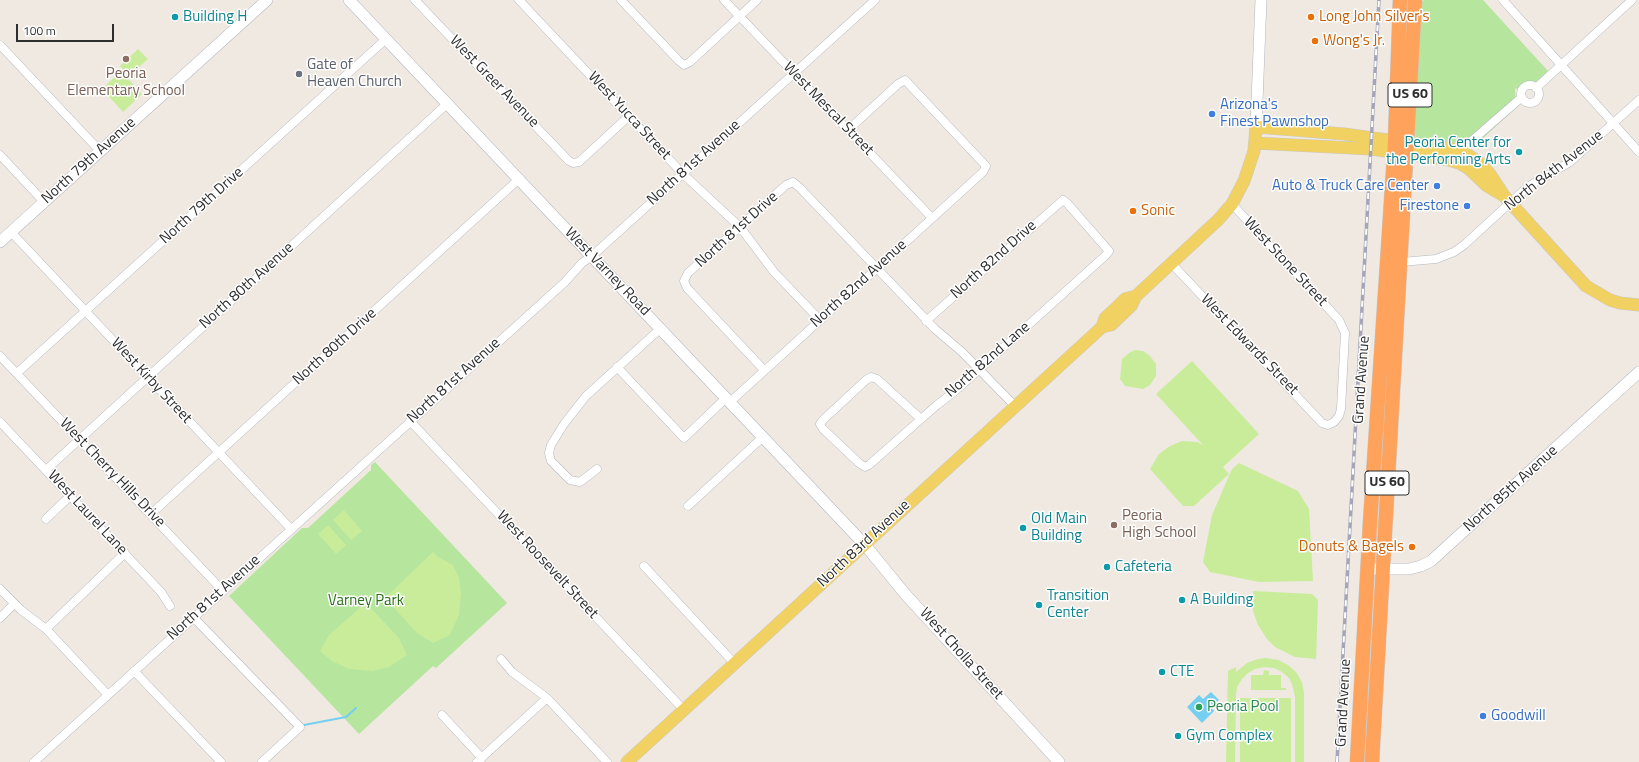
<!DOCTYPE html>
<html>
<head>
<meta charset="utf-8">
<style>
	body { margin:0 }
	#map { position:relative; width:1639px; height:762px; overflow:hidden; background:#efe9e1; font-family:"Titillium Web",sans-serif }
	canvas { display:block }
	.scale { position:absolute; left:16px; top:24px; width:98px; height:18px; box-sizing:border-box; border:2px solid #2e2e2e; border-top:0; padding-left:5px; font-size:12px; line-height:14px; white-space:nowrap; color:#2e2e2e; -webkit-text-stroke:3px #fff; paint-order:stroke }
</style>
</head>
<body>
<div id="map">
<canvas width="1639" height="762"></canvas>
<div class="scale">100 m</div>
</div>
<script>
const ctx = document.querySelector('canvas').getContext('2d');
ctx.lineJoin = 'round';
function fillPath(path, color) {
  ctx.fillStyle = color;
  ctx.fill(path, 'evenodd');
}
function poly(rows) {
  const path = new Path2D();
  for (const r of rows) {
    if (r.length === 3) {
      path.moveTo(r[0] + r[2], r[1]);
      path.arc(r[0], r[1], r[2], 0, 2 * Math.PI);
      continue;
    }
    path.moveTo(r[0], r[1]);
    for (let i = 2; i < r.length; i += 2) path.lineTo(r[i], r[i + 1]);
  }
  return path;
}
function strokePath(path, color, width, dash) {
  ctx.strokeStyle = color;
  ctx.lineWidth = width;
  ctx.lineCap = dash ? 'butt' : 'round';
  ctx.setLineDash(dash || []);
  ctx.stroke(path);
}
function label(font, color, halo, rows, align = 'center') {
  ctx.font = font + ' "Titillium Web",sans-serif';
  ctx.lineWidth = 3;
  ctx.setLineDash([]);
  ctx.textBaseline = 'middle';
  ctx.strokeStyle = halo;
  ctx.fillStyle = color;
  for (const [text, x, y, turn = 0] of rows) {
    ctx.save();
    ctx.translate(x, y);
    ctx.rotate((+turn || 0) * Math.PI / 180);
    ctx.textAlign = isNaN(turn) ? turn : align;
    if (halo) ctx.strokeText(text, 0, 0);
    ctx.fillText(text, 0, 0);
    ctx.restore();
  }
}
const green = poly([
	[1424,0,1483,0,1548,71,1536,82,1515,89,1516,108,1482,139,1468,147,1416,138,1414,131,1420,3],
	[375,462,507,603,436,668,433,666,359,734,229,596,302,528,308,528,371,470,371,465]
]);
const pitch = poly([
	[138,49,148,59,129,76,120,66],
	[121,71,142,94,123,112,102,89],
	[1135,350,1143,351,1150,356,1156,364,1156,376,1150,385,1143,389,1125,386,1120,379,1122,359,1129,353],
	[1192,361,1259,434,1223,467,1229,474,1194,506,1183,506,1150,469,1159,454,1170,446,1182,441,1197,442,1203,445,1156,394],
	[1239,463,1298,491,1309,509,1313,581,1259,582,1210,572,1203,562,1212,515,1232,469],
	[344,510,362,531,351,540,333,520],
	[328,525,346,545,336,554,318,534],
	[433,552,438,557,453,565,459,578,461,593,459,615,451,632,450,635,433,643,417,633,387,600,388,595],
	[1253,591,1312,594,1318,600,1316,659,1295,657,1275,647,1267,639,1258,625,1253,611],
	[363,605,368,605,399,638,407,655,389,667,373,671,349,669,332,661,320,651,329,635],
	[1266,658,1278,660,1288,665,1296,672,1302,682,1304,693,1304,762,1295,762,1295,697,1292,684,1289,678,1282,672,1274,668,1264,667,1255,669,1248,673,1242,679,1237,687,1236,695,1235,762,1226,762,1228,671,1236,667,1236,672,1247,663,1258,659],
	[1264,670,1269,671,1269,675,1281,675,1281,688,1286,688,1286,690,1251,690,1251,675,1263,675],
	[1240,698,1291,698,1291,762,1240,762]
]);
const water = poly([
	[1211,692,1219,700,1211,707,1214,711,1202,723,1187,707,1199,695,1203,699]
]);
const stream = poly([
	[304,725,346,717,356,708]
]);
const street = poly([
	[415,0,569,161,573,163,579,162,629,116],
	[519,0,683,174,740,227,774,272,820,320],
	[621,0,679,61,684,65,690,62,757,0],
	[724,0,932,218],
	[1503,0,1639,152],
	[0,45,100,151],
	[1530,94,9],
	[1536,88,1632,0],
	[1465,153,1468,144,1522,97],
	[0,155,44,202],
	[11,232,291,529],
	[1401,262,1436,259,1454,252,1464,245,1523,191,1534,183,1570,162,1639,100],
	[1171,263,1322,423,1328,425,1334,422,1339,416,1341,409,1345,333,1339,320,1232,204],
	[0,356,223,591],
	[617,367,684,438,726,398],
	[764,370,687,288,684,281,688,273,786,185,793,182,800,188,935,329,962,352,1015,406],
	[17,373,386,39],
	[730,402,983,172,986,166,905,80,898,84,848,130],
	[921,419,877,379,871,377,866,380,823,420,820,424,823,429,859,463,865,467,869,465,921,419,937,405,954,392,1106,255,1109,251,1067,203,1063,200,926,321],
	[410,421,684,710],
	[0,422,161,592,170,606],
	[597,469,580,482,570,480,551,461,549,453,551,445,564,424,586,396,661,328],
	[46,470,448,103],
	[688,506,763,437],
	[151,514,519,179],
	[46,519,70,496],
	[644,566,735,664],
	[0,589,21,610,46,629,108,695],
	[193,617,300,727,262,762],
	[0,618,14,604],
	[46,629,125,553],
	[501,659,512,672,547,698,607,762],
	[134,671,221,762],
	[442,715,482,758],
	[34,762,565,282,582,263,592,256,875,0],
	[477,762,547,698]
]);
const secondary = poly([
	[349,0,865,545,906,595,1059,762],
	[1256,127,1261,0],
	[0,242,267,0],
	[1368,569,1409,569,1421,566,1431,561,1639,372]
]);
const primary = poly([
	[1255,143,1371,149,1449,160,1459,163,1468,168,1487,186,1504,196],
	[1102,327,1111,325,1131,306,1136,296,1218,220,1232,204,1244,181,1254,151,1256,127,1344,134,1453,149,1465,153,1480,163,1490,174,1505,197,1586,286,1610,300,1620,303,1639,305],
	[627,762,1102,327,1105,318,1116,308,1125,299,1136,296]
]);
const highway = poly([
	[1357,762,1370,523,1395,141,1400,0],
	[1372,762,1415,0]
]);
const rail = poly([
	[1337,762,1379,0]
]);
const markers = [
	[175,17,4,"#0f9aa8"],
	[1311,17,4,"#e8710a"],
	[1315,41,4,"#e8710a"],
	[126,59,4,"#8d6e63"],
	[299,74,4,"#6b7280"],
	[1212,114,4,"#3f7fe0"],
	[1519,152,4,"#0f9aa8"],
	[1437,186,4,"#3f7fe0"],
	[1467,206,4,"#3f7fe0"],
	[1133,211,4,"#e8710a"],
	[1114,525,4,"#8d6e63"],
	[1023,528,4,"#0f9aa8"],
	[1412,547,4,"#e8710a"],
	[1107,567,4,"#0f9aa8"],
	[1182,600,4,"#0f9aa8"],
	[1039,605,4,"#0f9aa8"],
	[1162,672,4,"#0f9aa8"],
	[1199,707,4,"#2e9e5b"],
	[1483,716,4,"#3f7fe0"],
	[1178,736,4,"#0f9aa8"]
];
const shields = [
	[1410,95,44],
	[1387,483,44]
];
const shieldNames = [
	["US 60",1410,95],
	["US 60",1387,483]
];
const cultureNames = [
	["Building H",183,17],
	["Peoria Center for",1511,143,"right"],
	["the Performing Arts",1511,160,"right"],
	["Old Main",1031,519],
	["Building",1031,536],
	["Cafeteria",1115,567],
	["Transition",1047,596],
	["Center",1047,613],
	["A Building",1190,600],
	["CTE",1170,672],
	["Gym Complex",1186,736]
];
const foodNames = [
	["Long John Silver's",1319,17],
	["Wong's Jr.",1323,41],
	["Sonic",1141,211],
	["Donuts & Bagels",1404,547,"right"]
];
const worshipNames = [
	["Gate of",307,65],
	["Heaven Church",307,82]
];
const educationNames = [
	["Peoria",126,74],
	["Elementary School",126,91],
	["Peoria",1122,516,"left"],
	["High School",1122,533,"left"]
];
const streetNames = [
	["West Greer Avenue",494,82,46],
	["West Mescal Street",828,109,46],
	["West Yucca Street",629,116,47],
	["North 79th Avenue",89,161,-42],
	["North 81st Avenue",694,163,-42],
	["North 84th Avenue",1554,171,-38],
	["North 79th Drive",202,206,-42],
	["North 81st Drive",737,230,-42],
	["North 82nd Drive",994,260,-42],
	["West Stone Street",1285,262,47],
	["West Varney Road",607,272,46],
	["North 82nd Avenue",859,284,-42],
	["North 80th Avenue",247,286,-42],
	["West Edwards Street",1249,345,46],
	["North 80th Drive",335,347,-42],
	["North 82nd Lane",988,360,-41],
	["Grand Avenue",1362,380,-86],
	["West Kirby Street",151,381,47],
	["North 81st Avenue",454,381,-42],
	["West Cherry Hills Drive",112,473,46],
	["North 85th Avenue",1511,489,-42],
	["West Laurel Lane",87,513,47],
	["North 83rd Avenue",864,544,-43],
	["West Roosevelt Street",547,565,47],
	["North 81st Avenue",214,598,-42],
	["West Cholla Street",961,654,48],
	["Grand Avenue",1344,703,-87]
];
const shopNames = [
	["Arizona's",1220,105],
	["Finest Pawnshop",1220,122],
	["Auto & Truck Care Center",1429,186,"right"],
	["Firestone",1459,206,"right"],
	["Goodwill",1491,716]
];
const parkNames = [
	["Varney Park",366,601]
];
const leisureNames = [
	["Peoria Pool",1207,707]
];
fillPath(green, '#b6e59e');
fillPath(pitch, '#c9ec9a');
fillPath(water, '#75cff0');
strokePath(stream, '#75cff0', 2);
strokePath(street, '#b4b7c1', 9);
strokePath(secondary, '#b4b7c1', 12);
strokePath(primary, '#c9c9c9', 13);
strokePath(highway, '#c9c9c9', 15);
strokePath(street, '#fff', 8);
strokePath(secondary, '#fff', 11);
strokePath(primary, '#f2d163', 12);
strokePath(highway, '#ffa35c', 14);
strokePath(rail, '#a3a6b8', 3.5);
strokePath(rail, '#fff', 2, [6]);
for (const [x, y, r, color] of markers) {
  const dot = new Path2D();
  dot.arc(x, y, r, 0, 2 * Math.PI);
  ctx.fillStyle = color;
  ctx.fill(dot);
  strokePath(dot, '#fff', 1.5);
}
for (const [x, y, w] of shields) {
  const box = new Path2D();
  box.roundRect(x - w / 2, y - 12, w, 24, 3);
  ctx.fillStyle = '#fff';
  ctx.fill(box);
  strokePath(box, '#2e2e2e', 1);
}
label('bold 14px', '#2e2e2e', null, shieldNames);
label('15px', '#0d838f', '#fff', cultureNames, 'left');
label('15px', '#c56008', '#fff', foodNames, 'left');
label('15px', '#5b616d', '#fff', worshipNames, 'left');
label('15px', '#785e54', '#fff', educationNames);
label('15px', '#2e2e2e', '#fff', streetNames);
label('15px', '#366cbe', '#fff', shopNames, 'left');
label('15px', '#2c6e1b', '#fff', parkNames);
label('15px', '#27864d', '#fff', leisureNames, 'left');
</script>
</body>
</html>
